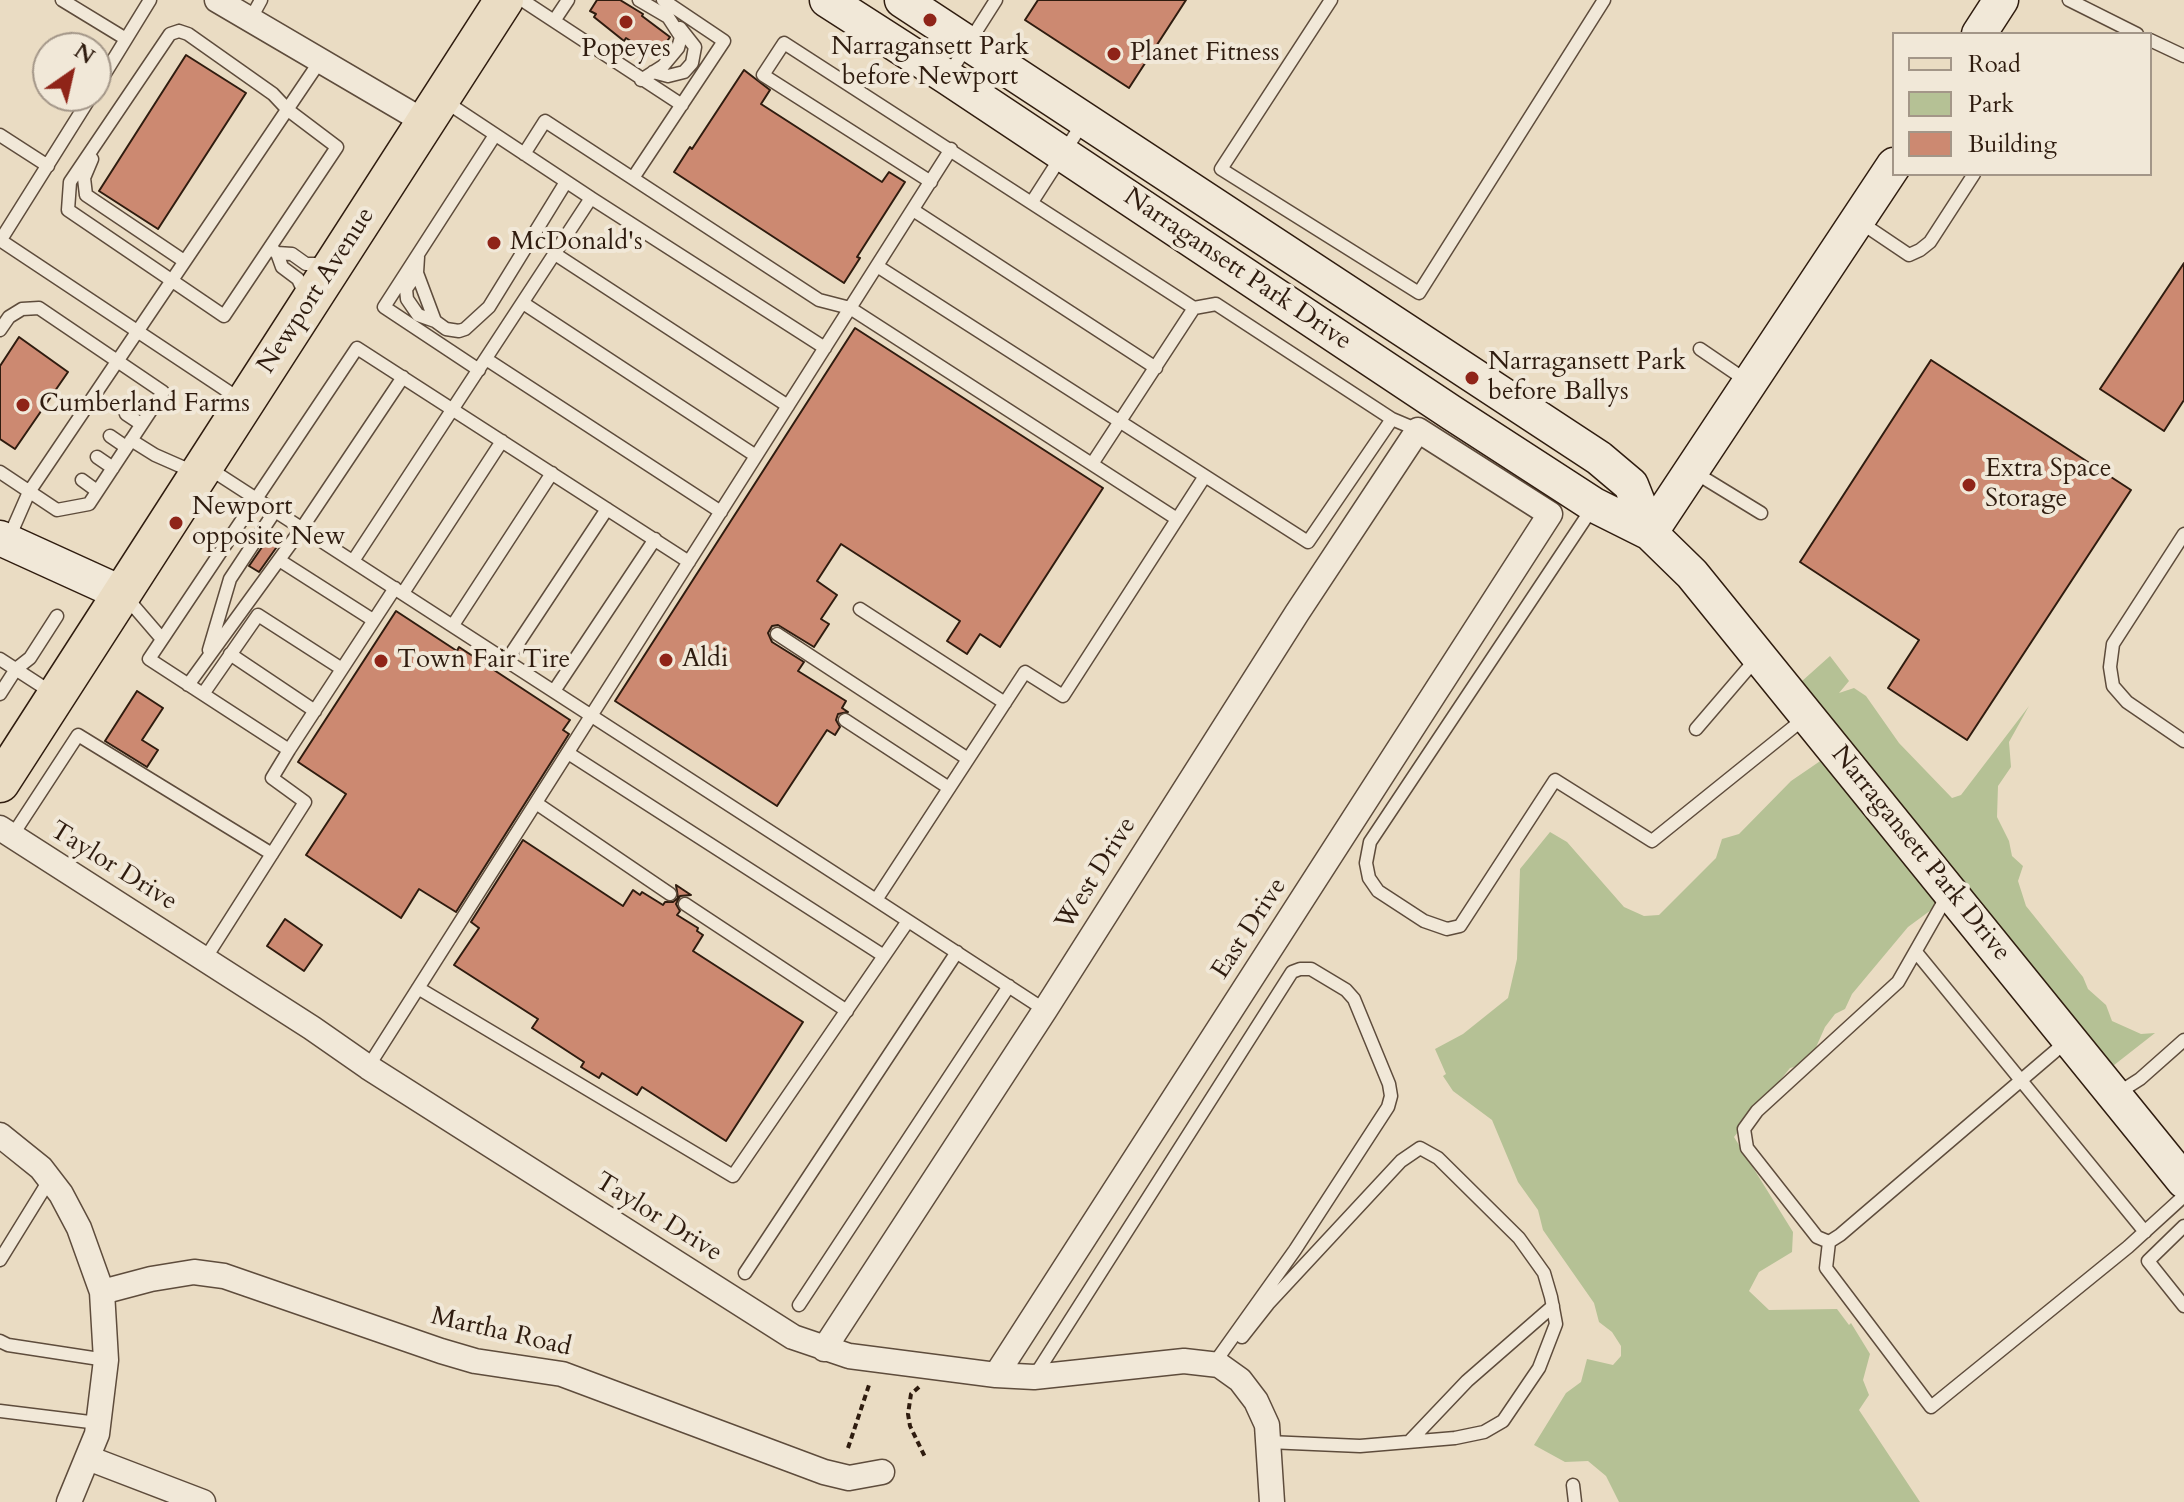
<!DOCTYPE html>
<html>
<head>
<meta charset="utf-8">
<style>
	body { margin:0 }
	#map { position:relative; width:2184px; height:1502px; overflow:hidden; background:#eadcc3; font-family:Cardo,serif }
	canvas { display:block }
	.legend { position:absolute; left:1892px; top:32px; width:260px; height:144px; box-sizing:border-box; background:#f1e8d8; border:2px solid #a39688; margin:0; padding:10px 14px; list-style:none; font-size:24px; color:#2f1c0f }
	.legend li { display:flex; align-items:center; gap:16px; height:40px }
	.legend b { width:40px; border:2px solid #a39688 }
	.north { position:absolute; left:32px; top:32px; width:80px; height:80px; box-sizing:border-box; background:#f1e8d8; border:2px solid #a39688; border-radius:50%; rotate:34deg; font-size:22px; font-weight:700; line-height:32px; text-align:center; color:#2f1c0f }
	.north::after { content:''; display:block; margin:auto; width:28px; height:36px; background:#8f2418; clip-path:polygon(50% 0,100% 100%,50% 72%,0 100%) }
</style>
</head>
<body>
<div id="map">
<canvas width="2184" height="1502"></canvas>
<ul class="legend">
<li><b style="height:10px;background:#eadcc3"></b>Road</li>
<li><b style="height:22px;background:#b5c195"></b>Park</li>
<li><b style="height:22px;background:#cc8971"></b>Building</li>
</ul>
<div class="north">N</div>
</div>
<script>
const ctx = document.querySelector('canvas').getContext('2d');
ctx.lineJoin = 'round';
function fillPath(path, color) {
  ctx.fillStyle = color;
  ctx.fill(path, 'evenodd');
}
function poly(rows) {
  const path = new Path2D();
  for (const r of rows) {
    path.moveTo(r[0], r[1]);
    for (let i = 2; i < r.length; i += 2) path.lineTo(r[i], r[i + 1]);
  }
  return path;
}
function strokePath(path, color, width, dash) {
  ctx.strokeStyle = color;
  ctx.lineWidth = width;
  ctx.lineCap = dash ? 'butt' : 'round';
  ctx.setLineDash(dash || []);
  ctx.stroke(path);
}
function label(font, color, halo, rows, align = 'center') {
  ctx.font = font + ' Cardo,serif';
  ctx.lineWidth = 8;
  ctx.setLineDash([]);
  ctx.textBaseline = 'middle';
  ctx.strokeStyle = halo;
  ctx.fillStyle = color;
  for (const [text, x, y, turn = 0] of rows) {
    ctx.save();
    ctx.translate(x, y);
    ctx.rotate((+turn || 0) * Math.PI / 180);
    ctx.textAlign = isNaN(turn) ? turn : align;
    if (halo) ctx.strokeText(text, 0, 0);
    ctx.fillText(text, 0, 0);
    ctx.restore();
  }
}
const green = poly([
	[1830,656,1849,681,1839,693,1854,688,1866,696,1899,743,1952,798,1961,795,2029,706,2009,742,2011,767,1998,786,1997,817,2009,841,2012,856,2023,866,2018,881,2026,906,2083,977,2088,989,2106,1005,2112,1021,2141,1034,2155,1033,2095,1080,1946,899,1908,927,1852,994,1845,1009,1835,1014,1825,1027,1809,1063,1790,1068,1734,1137,1793,1232,1792,1252,1759,1272,1749,1291,1769,1310,1837,1309,1849,1325,1851,1323,1870,1354,1863,1380,1869,1395,1859,1410,1920,1502,1619,1502,1606,1476,1588,1461,1565,1462,1534,1445,1566,1393,1581,1382,1587,1359,1613,1365,1621,1356,1621,1346,1612,1332,1599,1322,1594,1303,1543,1230,1538,1210,1518,1182,1492,1120,1453,1091,1443,1076,1446,1074,1435,1049,1463,1034,1508,998,1517,959,1520,869,1550,832,1567,842,1624,907,1644,916,1659,915,1716,858,1722,839,1739,834,1791,781,1832,753,1792,690]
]);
const building = poly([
	[597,0,620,0,643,14,642,16,670,37,661,50,653,45,648,52,626,38,624,41,594,17,596,14,590,11,597,0],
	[1038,0,1186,0,1129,88,1025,20,1038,0],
	[186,55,246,93,158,229,99,191,186,55],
	[744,70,770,90,761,104,882,182,889,172,905,182,857,257,860,258,844,283,674,172,690,147,692,149,744,70],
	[2184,263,2184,400,2164,431,2100,389,2184,263],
	[855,328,1103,488,1000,647,980,634,967,654,947,641,960,621,841,544,817,581,837,595,821,619,829,624,814,647,778,625,772,626,768,633,772,642,804,662,798,671,846,701,842,708,848,712,838,714,836,720,840,727,835,735,827,730,777,806,615,701,855,328],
	[19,337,68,372,15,449,0,439,0,366,19,337],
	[1931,360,2131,490,1967,740,1888,688,1919,640,1800,562,1931,360],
	[271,534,281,541,259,572,249,566,271,534],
	[396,611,457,651,459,647,570,720,563,730,569,734,456,912,419,889,401,918,306,855,346,794,298,762,396,611],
	[137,691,163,708,142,740,158,750,147,767,105,741,137,691],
	[523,840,623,906,633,890,640,895,642,892,663,905,665,902,673,902,678,898,676,885,691,895,680,896,676,904,680,911,677,915,698,928,697,931,703,935,693,951,803,1022,726,1141,642,1087,637,1095,602,1073,599,1078,581,1067,584,1062,532,1028,538,1019,454,965,479,928,471,922,523,840],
	[285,919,322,945,304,971,267,946,285,919]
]);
const path = poly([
	[919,1387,911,1394,908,1414,910,1426,925,1457],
	[848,1448,870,1382]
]);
const lane = poly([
	[62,0,126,39],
	[522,0,682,105],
	[639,0,668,17,681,37,678,48,663,66,641,80],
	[1331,0,1221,169,1419,293,1604,0],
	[2069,0,2137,34],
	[250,20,261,0],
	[554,21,568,0],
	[179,31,188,34,273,94,288,110,337,147,224,316,68,210,70,182,170,34,179,31],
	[2150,40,2184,56],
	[653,72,668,76,684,72,692,63,695,47,680,28],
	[949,74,996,0],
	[96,88,150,0],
	[443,100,591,198],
	[0,135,48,166],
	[524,154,545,121,819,300,850,308,1177,519],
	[92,159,84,178,86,195,184,261],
	[633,178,724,41,663,0],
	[931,182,763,75,784,43,1194,308,1216,304,1392,419,1418,430],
	[1032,202,1084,121],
	[913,210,1156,368],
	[1860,222,1909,255,1920,250,1930,242,1974,174],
	[0,240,241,400],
	[0,241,91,96],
	[270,248,277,253,292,254,306,264,326,264],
	[277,253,282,267,298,279,306,296],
	[555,254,788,406],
	[418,257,417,273,435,321,446,329,459,331,465,329,489,307,566,182],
	[877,266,1308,542,1392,419],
	[417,273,406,289,407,299,418,315,435,321],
	[523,303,756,456],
	[0,330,9,317,22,309,39,308,163,392,89,504,57,510,0,472],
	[1700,349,1747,381],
	[486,359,721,512],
	[479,370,384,307,495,135],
	[126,414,141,424],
	[110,436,126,447],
	[131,440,155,455,196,473],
	[97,457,113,468],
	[1092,464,1194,308],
	[207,467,876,900],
	[1694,472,1761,513],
	[82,480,97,491],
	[1593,507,1370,842,1366,863,1369,878,1378,891,1424,921,1447,929,1460,926,1555,780,1652,841,1806,717],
	[2184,534,2113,644,2110,667,2113,686,2127,702,2184,741],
	[8,540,29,492,320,61],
	[279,560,373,620],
	[353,561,591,198,825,348],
	[395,588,289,750,149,659,357,348,689,562],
	[403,593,502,441],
	[125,596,162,639],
	[860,609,1005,703],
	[453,625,552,473],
	[777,634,968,759],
	[209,650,230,579,275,511],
	[230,654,315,711],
	[0,659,54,694],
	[507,660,607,509],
	[188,685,302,528,403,377],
	[554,691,655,539],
	[0,694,16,669,30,658,57,616],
	[203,694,258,615,342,669],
	[845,720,949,788],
	[1696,729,1756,659],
	[568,753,884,956],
	[536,803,670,894],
	[12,836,78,735,272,854],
	[1947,896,1898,982,1757,1111,1744,1129,1747,1148,1817,1237,1829,1242,1840,1235,2067,1041],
	[685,904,847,1011],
	[1916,952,2145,1232],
	[205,959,305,802,272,778,289,750],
	[418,988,733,1176,908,921],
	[1045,1010,876,900,1025,672,1063,696,1205,476],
	[368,1067,951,149],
	[2118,1093,2140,1079,2184,1040],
	[2184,1226,2148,1261,2184,1306],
	[1829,1242,1826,1268,1931,1407,2128,1247,2184,1196],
	[0,1260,50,1179],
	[745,1273,957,952],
	[799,1305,1009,986],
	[1242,1337,1268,1304,1401,1161,1420,1148,1438,1158,1519,1238,1544,1273,1551,1297,1556,1324,1539,1368,1503,1421,1484,1432,1455,1438,1360,1446,1268,1442],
	[0,1341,8,1345,106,1360],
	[1034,1377,1292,972,1300,969,1311,969,1346,990,1354,999,1389,1084,1391,1096,1388,1107,1295,1250,1213,1365],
	[0,1411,98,1423],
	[1409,1442,1467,1381,1553,1306],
	[1573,1485,1575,1502]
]);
const street = poly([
	[217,0,425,122],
	[0,828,312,1028,368,1067,793,1337,849,1356,996,1375,1034,1377,1184,1361,1219,1365,1240,1380,1256,1401,1267,1425,1272,1502],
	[0,1135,41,1168,61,1194,79,1228,102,1292,106,1360,97,1434,69,1502],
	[102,1292,151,1279,194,1272,224,1276,441,1351,475,1361,562,1374,824,1472,849,1478,882,1472],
	[824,1349,1045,1010,1297,613,1418,430,1550,514,996,1375],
	[88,1458,203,1502]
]);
const secondary = poly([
	[827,0,947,77,1452,413,1594,505,1650,533,1692,574,2184,1181],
	[902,0,1599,458,1631,485,1650,533],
	[1979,34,2001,0],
	[1650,533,1894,165],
	[0,538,123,594]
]);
const primary = poly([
	[0,783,504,0]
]);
const markers = [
	[930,20,8,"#8f2418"],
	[626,22,8,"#8f2418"],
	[1114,54,8,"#8f2418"],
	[494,243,8,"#8f2418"],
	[1472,378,8,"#8f2418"],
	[23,405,8,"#8f2418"],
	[1969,485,8,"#8f2418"],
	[176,523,8,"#8f2418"],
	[666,660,8,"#8f2418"],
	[381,661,8,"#8f2418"]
];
const poiNames = [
	["Narragansett Park",930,48,"center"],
	["before Newport",930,78,"center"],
	["Popeyes",626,50,"center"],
	["Planet Fitness",1130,54],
	["McDonald's",510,243],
	["Narragansett Park",1488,363],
	["before Ballys",1488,393],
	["Cumberland Farms",39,405],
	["Extra Space",1985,470],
	["Storage",1985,500],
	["Newport",192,508],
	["opposite New",192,538],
	["Aldi",682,660],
	["Town Fair Tire",397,661]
];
const streetNames = [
	["Narragansett Park Drive",1237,270,34],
	["Newport Avenue",317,291,-57],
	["Narragansett Park Drive",1920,854,51],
	["Taylor Drive",113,867,32],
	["West Drive",1097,874,-58],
	["East Drive",1250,929,-57],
	["Taylor Drive",658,1218,32],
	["Martha Road",501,1333,13]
];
fillPath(green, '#b5c195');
fillPath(building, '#cc8971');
strokePath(building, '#2f1c0f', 2);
strokePath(lane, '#5e4c3c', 15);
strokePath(street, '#5e4c3c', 27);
strokePath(secondary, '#2f1c0f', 37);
strokePath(primary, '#2f1c0f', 41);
strokePath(path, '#2f1c0f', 4, [6, 4]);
strokePath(lane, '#f1e8d8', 12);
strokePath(street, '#f1e8d8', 24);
strokePath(secondary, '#f1e8d8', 34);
strokePath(primary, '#eadcc3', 38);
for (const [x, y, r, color] of markers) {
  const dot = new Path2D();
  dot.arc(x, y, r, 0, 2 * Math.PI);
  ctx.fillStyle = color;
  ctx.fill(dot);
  strokePath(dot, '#f1e8d8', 3);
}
label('26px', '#2f1c0f', '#f1e8d8', poiNames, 'left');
label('26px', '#2f1c0f', '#f1e8d8', streetNames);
</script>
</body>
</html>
